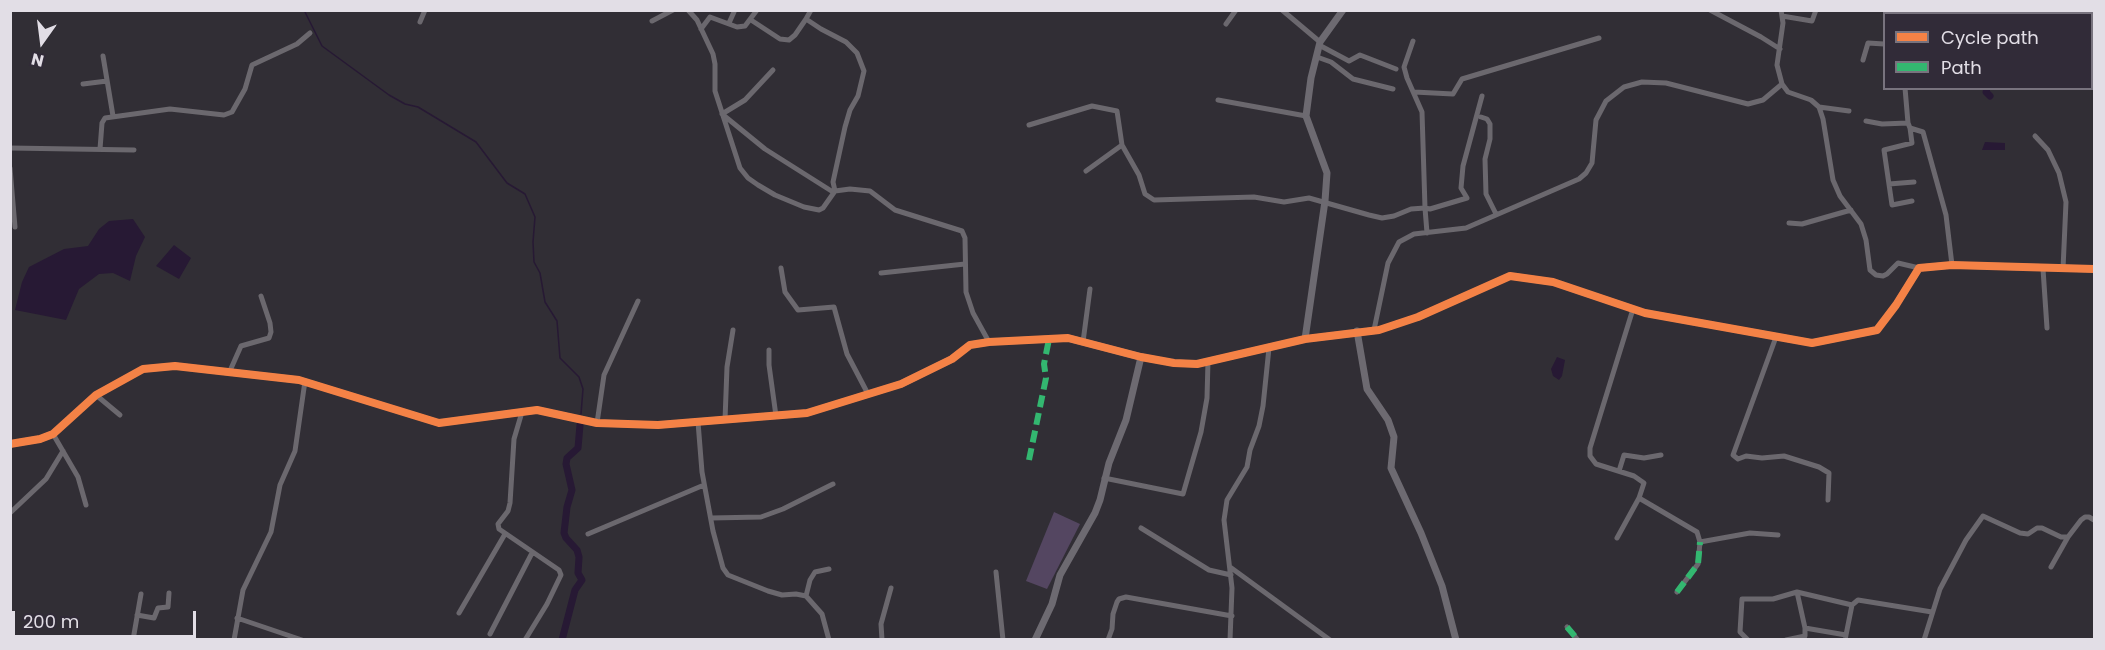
<!DOCTYPE html>
<html>
<head>
<meta charset="utf-8">
<style>
	body { margin:0 }
	#map { position:relative; width:2105px; height:650px; overflow:hidden; background:#312e35; font-family:Poppins,sans-serif }
	canvas { display:block }
	.frame { position:absolute; inset:0; border:12px solid #e2dee6; pointer-events:none }
	.legend { position:absolute; left:1883px; top:12px; width:210px; height:78px; box-sizing:border-box; background:#312b38; border:2px solid #78737e; margin:0; padding:8px 10px; list-style:none; font-size:18px; color:#e2dee6 }
	.legend li { display:flex; align-items:center; gap:12px; height:30px }
	.legend b { width:30px; border:2px solid #78737e }
	.north { position:absolute; left:12px; top:12px; width:60px; height:60px; -webkit-text-stroke:4px #312b38; paint-order:stroke; rotate:194deg; font-size:16px; font-weight:700; line-height:24px; text-align:center; color:#e2dee6 }
	.north::after { content:''; display:block; margin:auto; width:21px; height:27px; background:#e2dee6; clip-path:polygon(50% 0,100% 100%,50% 72%,0 100%) }
	.scale { position:absolute; left:12px; top:611px; width:184px; height:27px; box-sizing:border-box; border:3px solid #e2dee6; border-top:0; padding-left:8px; font-size:18px; line-height:21px; white-space:nowrap; color:#e2dee6; -webkit-text-stroke:4px #312b38; paint-order:stroke }
</style>
</head>
<body>
<div id="map">
<canvas width="2105" height="650"></canvas>
<div class="frame"></div>
<ul class="legend">
<li><b style="height:8px;background:#f48246"></b>Cycle path</li>
<li><b style="height:8px;background:#33b770"></b>Path</li>
</ul>
<div class="north">N</div>
<div class="scale">200 m</div>
</div>
<script>
const ctx = document.querySelector('canvas').getContext('2d');
ctx.lineJoin = 'round';
function fillPath(path, color) {
  ctx.fillStyle = color;
  ctx.fill(path, 'evenodd');
}
function poly(rows) {
  const path = new Path2D();
  for (const r of rows) {
    path.moveTo(r[0], r[1]);
    for (let i = 2; i < r.length; i += 2) path.lineTo(r[i], r[i + 1]);
  }
  return path;
}
function strokePath(path, color, width, dash) {
  ctx.strokeStyle = color;
  ctx.lineWidth = width;
  ctx.lineCap = dash ? 'butt' : 'round';
  ctx.setLineDash(dash || []);
  ctx.stroke(path);
}
const green = poly([
	[1054,512,1080,524,1047,589,1026,581]
]);
const water = poly([
	[1985,142,2005,143,2005,150,1982,150],
	[133,219,145,237,136,256,130,281,113,273,99,274,79,289,66,320,15,310,22,282,29,267,64,249,88,246,99,229,109,221],
	[174,245,191,258,179,279,156,266],
	[1557,357,1565,360,1562,376,1559,380,1553,376,1551,369]
]);
const stream = poly([
	[304,10,322,46,389,95,405,104,418,107,476,142,507,183,525,194,535,217,533,242,534,262,540,273,545,302,557,321,560,358,579,377,583,389,581,414]
]);
const canal = poly([
	[1991,14,1991,10],
	[1987,88,1986,92,1990,96],
	[562,640,575,590,582,580,578,573,579,557,577,550,566,538,564,533,567,507,572,490,566,464,567,458,578,448,580,425]
]);
const street = poly([
	[688,10,697,20,713,54,715,64,715,91,740,168,748,178,758,185,775,195,804,207,819,210,823,208,835,191],
	[811,10,806,19,821,29,846,42,857,53,864,71,858,96,850,110,845,127,833,182,835,191,850,189,870,191,895,210,962,231,965,238,966,292,973,313,989,342],
	[1282,10,1320,42],
	[1710,10,1761,37,1780,49],
	[1781,10,1783,23,1777,65,1782,84,1788,92,1811,100,1819,107,1823,119,1833,180,1840,196,1861,224,1866,240,1870,270,1876,275,1883,276,1887,274,1898,263,1919,268],
	[1925,10,1925,14],
	[2071,10,2073,14],
	[1782,16,1812,21,1816,10],
	[751,20,780,39,789,40,795,35,806,19],
	[652,21,673,10],
	[420,22,425,10],
	[729,23,734,12],
	[1226,24,1236,10],
	[2092,26,2094,28],
	[701,29,710,17,737,27,745,26,757,10],
	[1319,45,1349,61,1360,55,1396,69],
	[103,56,113,116],
	[1317,57,1331,62,1353,79,1393,89],
	[1863,60,1868,43,1884,44],
	[773,70,745,100,722,114,765,149,833,192],
	[83,84,107,81],
	[1905,88,1908,123,1910,128,1923,132,1946,215,1952,265],
	[1414,92,1453,94,1462,79,1599,38],
	[1218,100,1306,116],
	[1819,107,1849,111],
	[1481,117,1487,119,1490,124,1490,139,1485,159,1486,194,1496,214],
	[1866,121,1882,124,1908,123],
	[1029,125,1092,106,1117,111,1122,145,1139,175,1145,194,1154,200,1254,197,1284,202,1309,198,1369,215,1382,218,1394,216,1411,209,1425,208,1422,112,1407,78,1404,67,1413,41],
	[1910,128,1912,143,1884,150,1892,205,1912,201],
	[2035,136,2048,150,2059,173,2066,202,2063,269],
	[10,148,134,150],
	[100,149,102,123,105,118,170,109,224,115,232,112,245,89,252,65,297,44,310,33],
	[10,168,15,227],
	[1086,171,1122,145],
	[1889,184,1914,182],
	[1789,223,1802,224,1851,210],
	[1427,233,1425,208,1430,209,1467,198,1461,188,1463,166,1482,96],
	[781,268,785,292,798,310,834,307,847,354,868,394],
	[2043,269,2047,328],
	[881,273,965,264],
	[1374,330,1388,263,1399,242,1414,234,1466,228,1579,179,1586,173,1592,163,1596,120,1606,101,1624,87,1642,82,1666,83,1748,104,1763,100,1782,84],
	[1776,337,1733,455,1738,459,1746,456,1762,458,1784,456,1819,467,1829,473,1828,500],
	[1083,342,1090,289],
	[769,350,769,365,776,416],
	[229,373,241,346,269,338,271,332,270,323,261,296],
	[96,395,120,415],
	[522,412,514,439,510,503,508,511,498,524,499,529,559,570,561,575,547,604,525,640],
	[725,420,727,367,733,330],
	[698,422,702,472,713,531,723,568,728,575,768,591,782,595,796,594,806,596,822,614,829,640],
	[597,423,604,375,638,301],
	[53,434,78,477,86,505],
	[1619,471,1624,455,1644,458,1661,455],
	[1104,478,1183,494,1201,432,1207,398,1208,361],
	[1639,498,1697,532,1700,542,1750,533,1778,535],
	[10,513,46,479,63,451],
	[711,518,761,517,783,509,833,484],
	[1141,528,1209,570,1231,575],
	[588,534,704,485],
	[1617,538,1639,498,1644,483,1634,476,1596,464,1590,456,1590,448,1633,309],
	[1230,567,1330,640],
	[2051,567,2068,537],
	[996,572,1003,640],
	[1677,592,1698,564,1700,542],
	[1797,592,1805,628,1846,635],
	[806,596,810,580,815,572,829,569],
	[459,613,505,534],
	[137,615,154,618,158,608,168,607,169,593],
	[237,618,302,640],
	[1567,627,1578,640],
	[490,634,532,553],
	[133,640,141,594],
	[234,640,243,590,271,532,280,485,295,451,305,381],
	[882,640,881,624,891,588],
	[1108,640,1112,629,1113,614,1117,602,1119,599,1126,597,1232,616],
	[1230,640,1232,588,1224,520,1227,500,1247,467,1250,450,1259,426,1263,406,1269,348],
	[1748,640,1740,632,1742,599,1773,599,1797,592,1852,605],
	[1786,640,1805,636,1805,628],
	[1845,640,1852,605,1858,600,1932,612],
	[1924,640,1940,589,1966,540,1983,516,2020,533,2028,534,2037,528,2042,528,2061,537,2068,537,2081,520,2085,517,2089,517,2094,520]
]);
const secondary = poly([
	[1357,331,1367,389,1388,420,1394,437,1391,468,1421,533,1442,586,1456,640],
	[1305,339,1325,201,1327,173,1306,116,1311,78,1320,42,1343,10],
	[10,444,40,439,53,434,96,395,143,369,175,366,299,380,439,423,537,410,597,423,658,425,807,413,901,384,952,359,970,345,989,342,1068,338,1141,357,1174,363,1197,364,1305,339,1379,330,1418,317,1510,276,1553,282,1645,313,1812,343,1877,330,1896,305,1919,268,1952,265,2094,269],
	[1035,640,1052,604,1060,575,1095,513,1100,500,1109,463,1126,420,1141,357]
]);
const quiet = poly([
	[1029,460,1046,378,1044,364,1049,339],
	[1677,592,1698,564,1700,542],
	[1567,627,1578,640]
]);
const cycleway = poly([
	[10,444,40,439,53,434,96,395,143,369,175,366,299,380,439,423,537,410,597,423,658,425,807,413,901,384,952,359,970,345,989,342,1068,338,1141,357,1174,363,1197,364,1305,339,1379,330,1418,317,1510,276,1553,282,1645,313,1812,343,1877,330,1896,305,1919,268,1952,265,2094,269]
]);
fillPath(green, '#544661');
fillPath(water, '#271934');
strokePath(stream, '#271934', 1.5);
strokePath(canal, '#271934', 7);
strokePath(street, '#6b686e', 5);
strokePath(secondary, '#6d6a71', 7);
strokePath(quiet, '#33b770', 6, [12, 6]);
strokePath(cycleway, '#f48246', 8);
</script>
</body>
</html>
